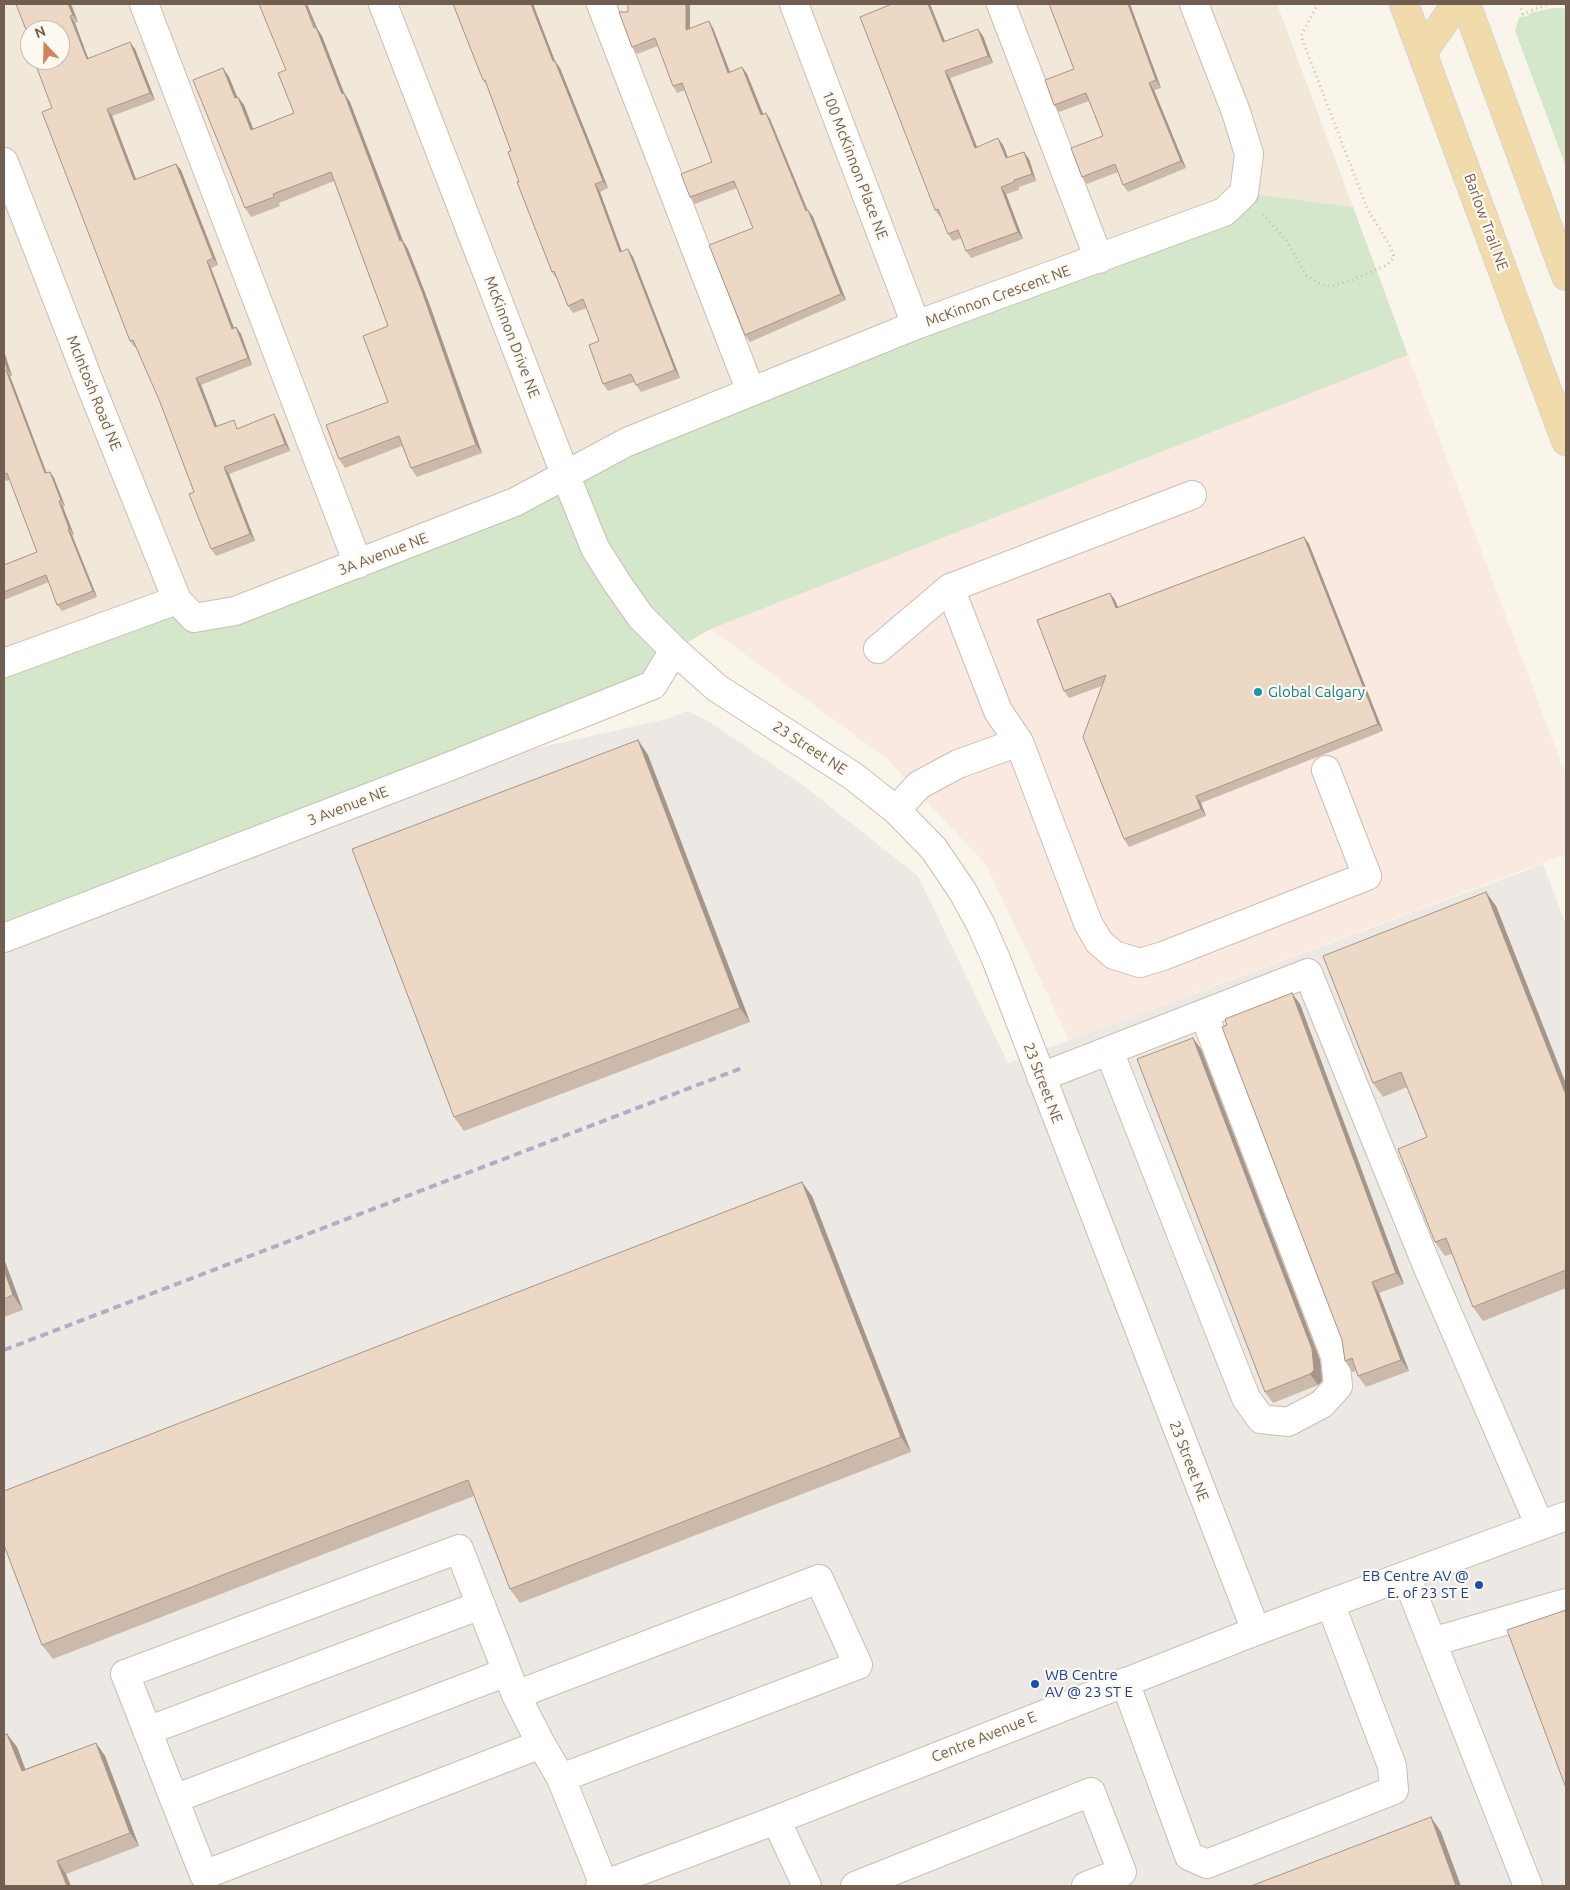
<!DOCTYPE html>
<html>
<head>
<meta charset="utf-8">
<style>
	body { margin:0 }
	#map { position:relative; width:1570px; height:1890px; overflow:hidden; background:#faf5eb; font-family:Ubuntu,sans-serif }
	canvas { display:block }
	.frame { position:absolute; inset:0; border:5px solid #725e50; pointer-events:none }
	.north { position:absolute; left:20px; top:20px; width:50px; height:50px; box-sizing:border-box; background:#fdf9f1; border:1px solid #c5bbb1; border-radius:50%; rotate:339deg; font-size:14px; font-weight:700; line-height:20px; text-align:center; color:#725e50 }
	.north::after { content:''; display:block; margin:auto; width:18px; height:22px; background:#d5805f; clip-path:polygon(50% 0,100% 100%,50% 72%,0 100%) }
</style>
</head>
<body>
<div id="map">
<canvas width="1570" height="1890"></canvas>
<div class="frame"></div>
<div class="north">N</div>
</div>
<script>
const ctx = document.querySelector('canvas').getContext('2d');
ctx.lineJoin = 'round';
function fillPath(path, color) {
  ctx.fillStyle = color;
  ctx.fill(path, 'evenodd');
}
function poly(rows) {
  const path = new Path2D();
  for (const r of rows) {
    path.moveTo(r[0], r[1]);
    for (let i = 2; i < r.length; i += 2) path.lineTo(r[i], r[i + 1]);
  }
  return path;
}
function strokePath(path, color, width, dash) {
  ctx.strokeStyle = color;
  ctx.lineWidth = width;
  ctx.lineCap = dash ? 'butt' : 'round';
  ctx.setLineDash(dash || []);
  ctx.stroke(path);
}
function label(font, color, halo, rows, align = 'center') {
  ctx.font = font + ' Ubuntu,sans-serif';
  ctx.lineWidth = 4.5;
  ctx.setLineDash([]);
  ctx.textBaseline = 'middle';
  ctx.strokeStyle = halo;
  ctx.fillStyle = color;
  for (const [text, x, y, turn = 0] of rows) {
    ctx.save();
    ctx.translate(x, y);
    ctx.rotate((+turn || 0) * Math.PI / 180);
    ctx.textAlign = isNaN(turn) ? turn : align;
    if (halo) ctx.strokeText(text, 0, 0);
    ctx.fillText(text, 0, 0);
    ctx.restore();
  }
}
const residential = poly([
	[4,4,1277,4,1353,207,1244,193,358,564,4,663],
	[30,30,60,30,60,60,30,60]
]);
const commercial = poly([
	[1408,355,1566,776,1566,854,1069,1040,986,865,887,759,711,629]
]);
const industrial = poly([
	[687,711,708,721,804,786,918,876,1008,1063,1543,864,1566,925,1566,1886,4,1886,4,938,443,769,667,719]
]);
const green = poly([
	[1552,8,1563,8,1566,10,1566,167,1515,31,1519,17,1528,16,1530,13],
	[1244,193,1353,207,1408,355,711,629,674,650,653,685,4,938,4,663,177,600,194,618]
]);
const path = poly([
	[1519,4,1523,14,1545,5,1551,4],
	[1564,4,1566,5],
	[1263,214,1286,240,1306,275,1321,285,1332,286,1352,280,1387,265,1394,257,1390,246,1367,208,1301,36,1318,4]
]);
const minor = poly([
	[144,4,358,564],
	[383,4,565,474,595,548,617,583,641,617,674,650,717,688,853,776,896,810,934,849,963,892,981,925,996,959,1256,1631],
	[601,4,751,392],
	[794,4,916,325],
	[1001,4,1099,259],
	[4,162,92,389,177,600,194,618,235,611,515,502,627,442,916,325,1224,212,1244,193,1249,154,1236,112,1194,4],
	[878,649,950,588],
	[4,663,177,600],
	[1019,742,998,711,950,588,1192,495],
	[896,810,919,785,958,764,1019,742,1088,923,1099,942,1114,955,1140,963,1163,956,1367,876,1326,770],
	[4,938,443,769,653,685,674,650],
	[1109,1051,1246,1398,1261,1419,1288,1422,1322,1404,1338,1386,1335,1356,1204,1014],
	[1041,1077,1308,973,1428,1268,1540,1526],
	[1406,1576,1528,1886],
	[1432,1642,1566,1603],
	[1125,1682,1189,1856,1207,1864,1394,1790,1392,1766,1330,1603],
	[516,1695,541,1744],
	[147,1731,481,1605],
	[561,1778,541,1744,204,1875,125,1674,459,1549,516,1695,819,1579,858,1665,561,1778,604,1885],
	[174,1799,507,1672],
	[776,1820,807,1886],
	[600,1886,776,1820,1256,1631,1566,1516],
	[855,1886,1091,1792,1122,1872,1086,1886]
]);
const major = poly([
	[1404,4,1566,441],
	[1466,4,1566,276],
	[1423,52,1456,4]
]);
const rail = poly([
	[4,1350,742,1068]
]);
const wall = poly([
	[16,4,71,4,78,22,75,23,88,58,135,49,155,100,112,116,136,179,176,164,181,170,218,265,211,268,234,328,236,327,241,334,252,365,201,385,217,427,239,428,274,414,278,421,290,451,229,474,255,541,216,556,211,549,194,492,160,402,136,347,135,348,130,341,52,108,60,60],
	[453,4,533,4,555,61,560,68,608,188,600,192,622,252,633,257,680,378,641,392,636,385,634,382,608,391,603,384,599,341,587,308,573,313,568,306,557,279,552,272,519,182,511,151,487,86,483,80],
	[628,4,690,4,690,28,713,28,730,72,742,67,747,74,763,114,770,119,808,210,813,217,846,300,750,342,745,335,753,228,737,188,695,204,690,197,712,162,685,90,677,93,673,86,658,46,637,54,632,47,628,12],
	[892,4,930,4,945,41,983,36,993,63,950,78,977,147,1003,145,1008,158,1029,159,1036,181,1019,187,1019,190,1006,194,1023,239,971,258,966,251,961,238,953,241,948,234,941,216,940,217,935,210],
	[1049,4,1130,4,1161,88,1154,90,1186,168,1128,192,1123,185,1118,172,1087,184,1082,177,1103,136,1089,101,1059,112,1054,105,1074,69],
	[318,30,322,36,344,93,350,102,403,241,408,249,429,303,482,453,417,477,411,468,402,446,345,468,339,459,388,402,388,326,334,181,279,203,280,206,251,217,245,208,223,68,229,77,237,97,244,105,253,129,294,113,286,70],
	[4,351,12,376,10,376,47,473,50,472,54,478,65,506,63,507,74,535,72,535,97,597,62,611,57,605,49,582,4,600,4,565,37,552,10,480,6,481,4,478],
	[1304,537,1309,544,1383,731,1201,803,1206,816,1129,847,1124,839,1102,686,1069,698,1064,691,1115,600,1118,607],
	[638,740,648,755,750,1022,464,1131,454,1117],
	[1496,906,1566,1084,1566,1288,1483,1321,1473,1307,1452,1254,1445,1256,1435,1242,1427,1137,1407,1087,1383,1097,1373,1083],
	[1300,1004,1404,1284,1379,1293,1409,1371,1366,1387,1358,1376,1356,1371,1352,1372,1345,1361],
	[1201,1049,1320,1360,1322,1381,1318,1385,1273,1403,1265,1392],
	[812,1196,911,1452,520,1603,510,1589,474,1496,53,1659,42,1645],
	[4,1259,23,1310,4,1317],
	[7,1734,17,1747,25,1769,96,1743,105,1756,139,1846,66,1874,4,1886]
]);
const shadedWall = poly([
	[68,4,71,4,78,22,73,15],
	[305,4,307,4,318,30,322,36,348,103,342,94],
	[531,4,533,4,555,61,560,68,608,188,603,181,553,61],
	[686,4,690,4,690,36,686,30],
	[928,4,930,4,948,49,943,42],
	[1128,4,1130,4,1161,88,1156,80],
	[70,16,75,23,91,66,87,59],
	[709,21,713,28,733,80,728,73],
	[978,29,983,36,993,63,988,56],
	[130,42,135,49,155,100,150,93],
	[742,67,747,74,766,121,761,115],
	[223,68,229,77,241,106,235,98],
	[945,71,950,78,980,155,975,148],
	[1149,83,1154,90,1186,168,1181,161],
	[344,93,350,102,403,241,408,249,429,303,482,453,476,445],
	[238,97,244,105,257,139,251,130],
	[107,109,112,116,139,187,134,180],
	[766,113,770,119,810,217,806,211],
	[998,138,1003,145,1011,165,1006,158],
	[1024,152,1029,159,1036,181,1032,174],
	[176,164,181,170,218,265,213,258],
	[595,184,600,192,625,260,620,252],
	[1001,187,1006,194,1023,239,1018,232],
	[808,210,813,217,846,300,841,294],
	[628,249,633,257,680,378,675,370],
	[207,261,211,268,237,336,232,329],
	[236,327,241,334,252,365,248,358],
	[4,351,12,376,7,369,4,358],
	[6,370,10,376,49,480,45,473],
	[196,378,201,385,220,434,215,427],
	[274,414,278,421,290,451,285,444],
	[224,467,229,474,255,541,250,534],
	[50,472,54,478,65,506,61,500],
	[59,501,63,507,74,535,69,528],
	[68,529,72,535,97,597,93,591],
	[1304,537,1309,544,1383,731,1378,724],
	[1110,593,1115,600,1121,615,1116,608],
	[638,740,648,755,750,1022,740,1008],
	[1196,796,1201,803,1206,816,1201,809],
	[1486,892,1496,906,1566,1084,1566,1095],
	[1292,993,1300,1004,1404,1284,1396,1273],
	[1193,1038,1201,1049,1320,1360,1322,1381,1318,1385,1310,1374],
	[802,1182,812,1196,911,1452,901,1437],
	[4,1259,23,1310,13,1295,4,1270],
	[1372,1282,1379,1293,1409,1371,1401,1360],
	[7,1734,17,1747,31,1784,22,1771],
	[96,1743,105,1756,139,1846,130,1833],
	[1431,1817,1441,1832,1461,1886,1456,1886],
	[57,1861,66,1874,71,1886,67,1886]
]);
const building = poly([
	[16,4,68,4,73,15,70,16,87,59,130,42,150,93,107,109,134,180,176,164,213,258,207,261,232,329,236,327,248,358,196,378,215,427,234,420,237,429,274,414,285,444,224,467,250,534,211,549,189,494,194,492,160,402,133,340,130,341,42,112,52,108,34,60,60,60,60,30,30,30,30,40,16,4],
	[259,4,305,4,314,28,316,27,342,94,344,93,400,241,402,240,423,294,476,445,411,468,399,436,339,459,326,425,388,402,363,336,388,326,331,172,273,194,274,197,245,208,193,80,223,68,235,98,238,97,251,130,294,113,278,73,286,70,259,4],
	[453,4,531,4,553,61,555,61,603,181,595,184,620,252,628,249,675,370,636,385,631,374,603,384,589,345,599,341,583,299,568,306,554,271,552,272,517,182,519,182,508,152,511,151,485,80,483,80,453,4],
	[628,4,686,4,686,30,709,21,728,73,742,67,761,115,766,113,806,211,808,210,841,294,745,335,709,245,753,228,734,181,690,197,681,174,712,162,682,83,673,86,655,38,632,47,619,12,628,12,628,4],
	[892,4,928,4,943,42,978,29,988,56,945,71,975,148,998,138,1006,158,1024,152,1032,174,1014,180,1014,182,1001,187,1018,232,966,251,958,230,948,234,938,209,935,210,860,17,892,4],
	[1049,4,1128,4,1156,80,1149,83,1181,161,1123,185,1115,164,1082,177,1071,148,1103,136,1086,93,1054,105,1045,80,1074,69,1049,4],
	[4,358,7,369,6,370,45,473,50,472,61,500,59,501,69,528,68,529,93,591,57,605,46,575,4,592,4,565,37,552,7,473,4,474,4,358],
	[1304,537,1378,724,1196,796,1201,809,1124,839,1083,737,1106,675,1064,691,1037,620,1110,593,1116,608,1304,537],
	[638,740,740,1008,454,1117,352,849,638,740],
	[1486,892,1566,1095,1566,1270,1473,1307,1446,1238,1435,1242,1398,1149,1427,1137,1401,1072,1373,1083,1323,956,1486,892],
	[1292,993,1396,1273,1372,1282,1401,1360,1358,1376,1352,1358,1345,1361,1342,1340,1222,1027,1227,1025,1225,1019,1292,993],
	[1193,1038,1312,1349,1314,1370,1310,1374,1265,1392,1137,1059,1193,1038],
	[802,1182,901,1437,510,1589,468,1480,42,1645,4,1545,4,1491,802,1182],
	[4,1270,13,1295,4,1299,4,1270],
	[1566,1610,1566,1788,1507,1630,1566,1610],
	[7,1734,22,1771,96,1743,130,1833,57,1861,67,1886,4,1886,4,1735,7,1734],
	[1431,1817,1456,1886,1251,1886,1431,1817]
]);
const markers = [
	[1258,692,5,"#0f9aa8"],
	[1479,1585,5,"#1a4fb4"],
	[1035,1684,5,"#1a4fb4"]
];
const streetNames = [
	["100 McKinnon Place NE",855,165,69],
	["Barlow Trail NE",1486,222,70],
	["McKinnon Crescent NE",998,296,-20],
	["McKinnon Drive NE",512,337,69],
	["McIntosh Road NE",94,393,68],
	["3A Avenue NE",383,554,-21],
	["23 Street NE",810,748,33],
	["3 Avenue NE",348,806,-21],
	["23 Street NE",1043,1083,69],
	["23 Street NE",1189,1461,69],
	["Centre Avenue E",984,1737,-22]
];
const cultureNames = [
	["Global Calgary",1268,692]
];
const transitNames = [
	["EB Centre AV @",1469,1576],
	["E. of 23 ST E",1469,1593],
	["WB Centre",1045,1675,"left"],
	["AV @ 23 ST E",1045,1692,"left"]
];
fillPath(residential, '#f1e8da');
fillPath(commercial, '#f9e9e0');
fillPath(industrial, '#ece8e3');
fillPath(green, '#d4e7ca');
strokePath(minor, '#ccbeb1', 30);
strokePath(major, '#d8d2ce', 30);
strokePath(path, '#d2bba8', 3, [1, 4]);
strokePath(minor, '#fff', 28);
strokePath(major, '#f1dbab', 28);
strokePath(rail, '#b9a9c4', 4, [8, 5]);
fillPath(wall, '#ccb9a9');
fillPath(shadedWall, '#a6968a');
fillPath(building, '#edd7c5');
strokePath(building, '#a6968a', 1);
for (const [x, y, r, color] of markers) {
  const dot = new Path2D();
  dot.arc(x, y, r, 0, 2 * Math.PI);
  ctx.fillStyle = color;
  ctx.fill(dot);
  strokePath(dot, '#fdf9f1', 2);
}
label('15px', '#725e50', '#fdf9f1', streetNames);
label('15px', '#0d838f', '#fdf9f1', cultureNames, 'left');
label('15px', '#164399', '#fdf9f1', transitNames, 'right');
</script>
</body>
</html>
